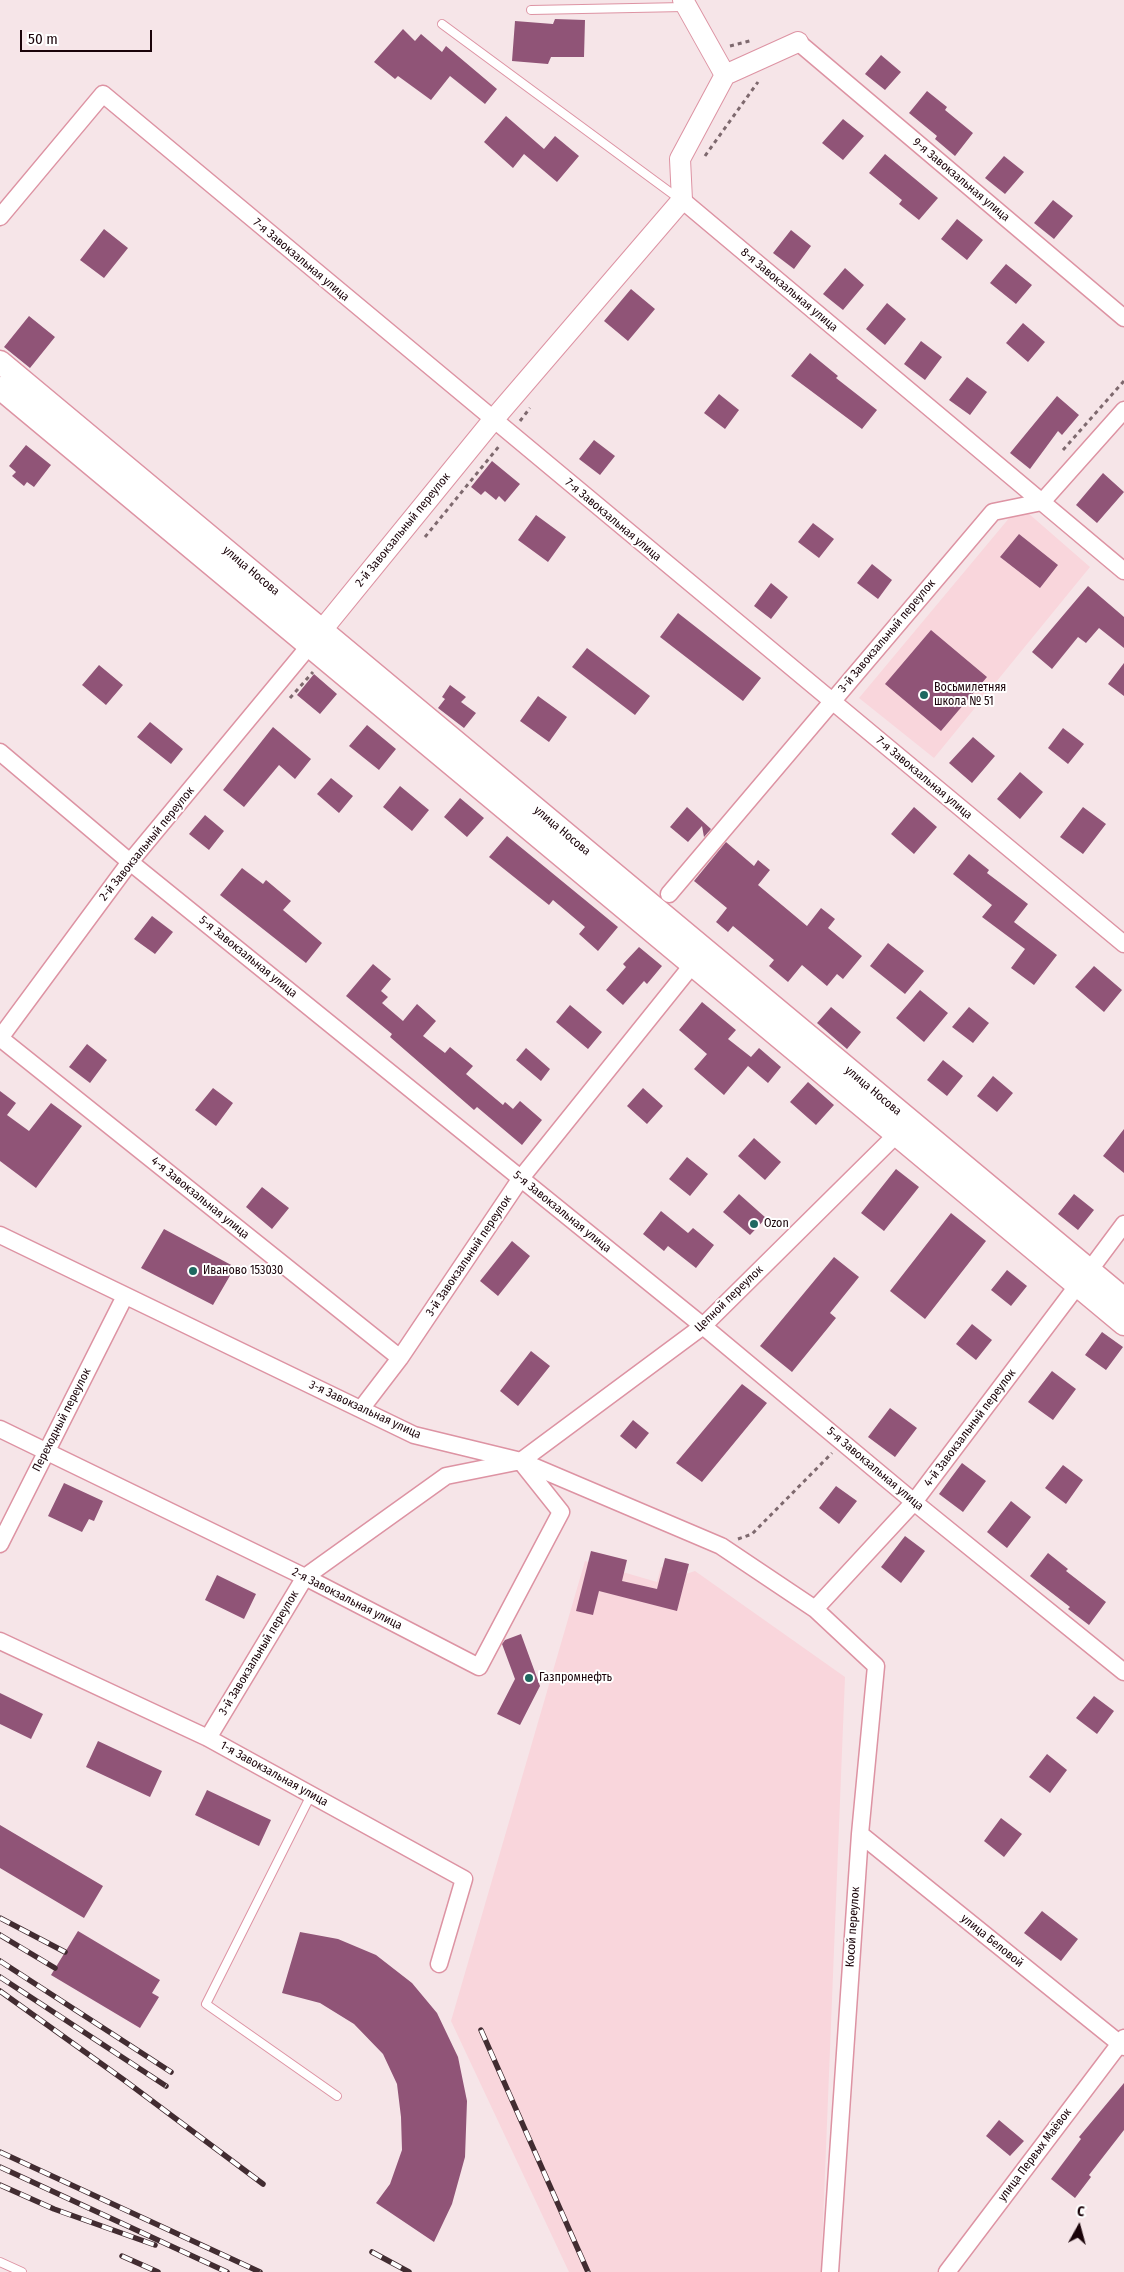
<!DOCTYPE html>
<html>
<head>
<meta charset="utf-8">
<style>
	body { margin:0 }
	#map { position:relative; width:1124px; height:2272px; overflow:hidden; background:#f6e5e8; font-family:"Fira Sans Condensed",sans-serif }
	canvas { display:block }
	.north { position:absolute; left:1054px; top:2202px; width:50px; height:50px; -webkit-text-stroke:4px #fff; paint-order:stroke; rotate:7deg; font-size:14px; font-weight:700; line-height:20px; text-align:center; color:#1a0309 }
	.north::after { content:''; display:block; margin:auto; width:18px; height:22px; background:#1a0309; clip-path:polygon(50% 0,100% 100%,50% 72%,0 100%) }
	.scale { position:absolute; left:20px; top:30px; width:132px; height:22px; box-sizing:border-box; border:2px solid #1a0309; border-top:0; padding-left:6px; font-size:15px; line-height:18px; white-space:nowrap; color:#1a0309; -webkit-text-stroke:4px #fff; paint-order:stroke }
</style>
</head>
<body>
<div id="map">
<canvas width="1124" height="2272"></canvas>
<div class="north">С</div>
<div class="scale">50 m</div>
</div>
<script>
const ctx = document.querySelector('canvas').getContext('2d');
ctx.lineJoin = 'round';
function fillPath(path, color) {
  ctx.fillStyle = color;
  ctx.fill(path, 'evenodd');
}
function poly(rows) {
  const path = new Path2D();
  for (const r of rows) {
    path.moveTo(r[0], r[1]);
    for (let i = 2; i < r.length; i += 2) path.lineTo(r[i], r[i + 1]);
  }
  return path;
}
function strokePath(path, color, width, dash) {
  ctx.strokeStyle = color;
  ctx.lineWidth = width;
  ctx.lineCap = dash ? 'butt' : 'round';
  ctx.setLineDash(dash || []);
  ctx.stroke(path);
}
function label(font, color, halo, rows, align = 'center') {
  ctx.font = font + ' "Fira Sans Condensed",sans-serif';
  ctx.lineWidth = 4;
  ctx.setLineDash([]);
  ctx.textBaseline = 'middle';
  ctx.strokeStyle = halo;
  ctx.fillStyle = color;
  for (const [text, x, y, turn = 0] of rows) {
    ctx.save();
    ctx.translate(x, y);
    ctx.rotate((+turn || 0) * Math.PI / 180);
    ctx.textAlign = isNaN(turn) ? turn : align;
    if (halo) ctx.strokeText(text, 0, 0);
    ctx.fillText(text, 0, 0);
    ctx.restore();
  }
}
const built = poly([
	[1028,513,1090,567,934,758,859,698,1010,517],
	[585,1561,657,1582,661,1567,686,1574,695,1571,845,1677,821,2272,569,2272,451,2021]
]);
const building = poly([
	[555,19,585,20,584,57,551,57,548,64,512,61,515,21,553,24],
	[403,29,415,41,421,34,442,52,446,46,497,89,485,104,450,76,431,100,398,76,395,79,374,62],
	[881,55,901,72,885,90,865,74],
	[927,91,947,107,945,110,973,133,955,156,935,139,937,136,909,113],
	[506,116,544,149,555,136,579,156,557,182,524,154,513,168,484,142],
	[843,119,864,136,843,160,822,143],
	[885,154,938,198,919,220,899,204,902,200,869,173],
	[1004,156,1024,172,1005,194,985,178],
	[1053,200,1073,216,1054,239,1034,223],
	[957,219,983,240,967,260,941,239],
	[104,229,128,248,104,278,80,260],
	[791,230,811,246,794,269,773,253],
	[1006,264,1032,285,1016,304,990,283],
	[845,268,864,285,843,310,823,294],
	[631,289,655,309,628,341,604,321],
	[887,303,906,319,885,345,866,329],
	[29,316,55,337,30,368,4,347],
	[1023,323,1045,342,1028,362,1006,343],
	[921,341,942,357,925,380,904,364],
	[810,353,838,376,836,378,877,410,862,429,791,376],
	[967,377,987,392,970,415,949,400],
	[719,394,739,410,725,429,704,413],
	[1057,396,1079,415,1062,435,1058,431,1030,469,1010,453],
	[594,440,615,456,600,475,579,459],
	[26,445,51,465,34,487,27,482,24,486,12,476,16,472,9,466],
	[492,461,520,484,505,502,499,496,496,500,485,491,481,495,471,487],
	[1103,473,1124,492,1097,523,1076,505],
	[536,515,566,537,548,562,518,540],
	[813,523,834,539,819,558,798,542],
	[1019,534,1058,565,1040,588,1000,557],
	[872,564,892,580,878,599,857,583],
	[771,583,788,597,771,619,754,606],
	[1088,586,1124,617,1124,648,1099,628,1086,643,1078,637,1052,669,1032,652],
	[678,613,761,678,743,701,660,637],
	[931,630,987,677,941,731,885,684],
	[587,648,650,696,635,715,572,667],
	[1124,663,1124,696,1108,684],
	[99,665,123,685,106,705,82,685],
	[314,674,337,694,320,714,297,695],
	[450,685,466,697,461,702,476,713,464,728,438,708,445,699,442,697],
	[538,696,567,717,549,742,520,721],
	[150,722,183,749,171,764,137,737],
	[367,725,396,749,379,770,349,746],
	[273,727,311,759,295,779,279,765,244,807,223,790],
	[1063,728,1084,744,1068,764,1048,748],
	[973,737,995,756,972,783,949,763],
	[1020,772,1043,792,1020,819,997,799],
	[331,778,353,796,339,813,317,794],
	[400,786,429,810,412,831,383,807],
	[460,798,484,818,467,837,444,817],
	[687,807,711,829,704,837,702,826,688,842,670,827],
	[914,807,937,827,914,854,891,834],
	[1083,807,1106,824,1083,854,1060,837],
	[205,815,224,831,209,850,189,834],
	[507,836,618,927,598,951,579,934,585,927,553,900,549,905,489,857],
	[726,842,754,866,758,860,770,870,758,885,807,926,821,908,835,919,828,928,862,956,843,979,837,974,827,986,802,965,788,982,769,966,774,960,733,926,728,932,716,922,727,908,694,881],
	[969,854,989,870,987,873,1028,904,1014,922,1057,955,1034,985,1011,968,1025,949,982,917,992,905,953,874],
	[242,868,263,884,266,880,291,901,283,910,322,943,306,963,220,895],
	[152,916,173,932,155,954,134,939],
	[888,943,924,971,905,994,870,966],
	[639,947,662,966,647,984,644,981,623,1005,606,990,626,967,623,964],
	[373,964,391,979,381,991,388,997,382,1003,403,1021,417,1004,436,1021,423,1036,445,1053,450,1047,473,1066,466,1074,503,1105,505,1102,513,1109,520,1101,542,1120,522,1145,477,1107,474,1110,390,1037,392,1034,346,996],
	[1094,966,1122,990,1104,1012,1075,987],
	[920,990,948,1013,924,1042,896,1018],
	[702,1002,736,1030,728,1039,751,1057,759,1048,781,1067,768,1083,748,1066,724,1095,694,1069,707,1054,679,1030],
	[570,1005,602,1032,588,1049,556,1022],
	[831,1007,861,1032,847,1049,817,1023],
	[969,1007,989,1023,973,1043,952,1027],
	[87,1044,107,1060,90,1083,69,1067],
	[526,1048,550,1069,541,1081,516,1060],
	[943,1060,963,1076,947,1096,927,1080],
	[993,1076,1013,1093,997,1112,977,1096],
	[808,1082,834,1105,816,1125,790,1102],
	[213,1088,233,1103,216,1126,195,1110],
	[643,1088,663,1106,647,1124,627,1106],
	[0,1091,16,1103,7,1115,29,1131,51,1103,82,1126,36,1188,0,1161],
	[1124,1129,1124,1173,1103,1156],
	[754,1138,781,1162,765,1180,738,1156],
	[687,1157,708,1174,690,1196,669,1179],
	[896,1169,919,1187,884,1231,861,1213],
	[262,1187,289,1208,272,1229,246,1207],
	[739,1194,766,1218,750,1235,723,1212],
	[1074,1194,1094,1210,1078,1230,1058,1214],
	[661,1211,688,1233,693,1228,714,1245,696,1268,668,1246,664,1251,643,1234],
	[951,1213,986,1241,925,1319,890,1291],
	[164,1229,235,1267,213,1305,141,1268],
	[512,1241,530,1256,498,1296,480,1281],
	[834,1257,859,1277,830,1313,836,1318,792,1372,760,1346],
	[1007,1270,1027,1286,1011,1306,991,1290],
	[972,1324,992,1340,976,1360,956,1344],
	[1102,1332,1123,1347,1106,1370,1085,1355],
	[531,1351,550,1366,518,1406,500,1391],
	[1052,1371,1076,1389,1053,1420,1028,1402],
	[742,1384,767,1403,702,1482,676,1463],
	[890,1408,917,1428,895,1457,868,1437],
	[633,1420,649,1433,636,1449,620,1436],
	[962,1463,986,1481,963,1512,939,1494],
	[1063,1465,1083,1480,1066,1504,1045,1488],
	[64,1483,103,1501,94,1521,89,1519,82,1532,48,1516],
	[836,1486,857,1501,839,1524,819,1508],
	[1011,1501,1031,1517,1007,1548,987,1532],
	[905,1536,925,1551,901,1583,881,1567],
	[591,1551,627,1560,622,1581,657,1589,665,1558,689,1564,677,1611,599,1591,593,1615,576,1611],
	[1048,1553,1068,1569,1066,1571,1106,1602,1089,1625,1068,1609,1070,1607,1030,1576],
	[217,1575,256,1594,244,1619,205,1600],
	[521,1634,540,1686,520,1725,497,1714,515,1679,502,1644,505,1640],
	[0,1693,43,1714,31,1739,0,1724],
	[1094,1696,1114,1711,1097,1734,1076,1718],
	[98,1741,162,1771,150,1797,86,1767],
	[1047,1754,1067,1770,1050,1793,1029,1777],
	[207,1790,271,1820,259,1846,195,1815],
	[1001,1818,1022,1834,1004,1857,984,1841],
	[0,1825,103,1886,84,1918,0,1868],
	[1042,1911,1078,1939,1061,1961,1024,1933],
	[78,1931,160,1980,152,1993,159,1997,140,2028,51,1975],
	[300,1932,338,1939,376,1955,412,1983,437,2013,458,2057,467,2101,465,2157,452,2204,434,2242,376,2203,390,2184,402,2150,401,2117,397,2084,383,2054,354,2024,320,2003,282,1993],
	[1124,2083,1124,2130,1089,2175,1091,2177,1075,2198,1051,2179,1081,2139,1079,2137],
	[999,2120,1024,2141,1010,2156,986,2136]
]);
const path = poly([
	[730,46,753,40],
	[705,156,758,82],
	[520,421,530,408],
	[1063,450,1124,381],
	[425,537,500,445],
	[290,698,313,672],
	[738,1539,752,1534,832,1453]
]);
const service = poly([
	[531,10,684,7],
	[442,24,678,198],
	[311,1795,206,2004,337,2096],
	[0,2262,22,2272]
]);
const minor = poly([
	[798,42,1124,318],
	[682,200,1124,571],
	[0,217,103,94,1124,944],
	[0,752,130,862,703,1326,914,1502,1124,1672],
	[669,894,993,512,1042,502,1124,410],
	[0,1038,400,1358],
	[0,1038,130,862,310,645],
	[0,1235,414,1435,521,1461,721,1546,815,1609,876,1666,860,1834,830,2272],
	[1089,1271,1124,1224],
	[361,1409,400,1358,521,1178,693,964],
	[0,1429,305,1577,479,1667,561,1512,522,1463],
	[0,1544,125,1296],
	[815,1609,914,1502,1077,1286],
	[0,1641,208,1738,464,1879,439,1964],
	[208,1738,305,1577,446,1476,521,1461,703,1326,896,1135],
	[860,1834,1124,2047],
	[947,2272,1124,2038]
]);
const tertiary = poly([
	[683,0,725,75],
	[322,630,493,420,682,200,680,159,725,75,798,42]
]);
const secondary = poly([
	[0,362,1124,1299],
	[0,388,1124,1324]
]);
const rail = poly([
	[0,1918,65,1952],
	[0,1935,55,1968],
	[0,1961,171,2072],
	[0,1977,166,2086],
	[0,1991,124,2080,263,2184],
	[481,2030,588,2272],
	[0,2152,260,2272],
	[0,2167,227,2272],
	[0,2185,54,2209,155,2245],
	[372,2252,409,2272],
	[122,2256,158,2272]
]);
const markers = [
	[924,695,5,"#1e6860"],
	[754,1224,5,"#1e6860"],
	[193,1271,5,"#1e6860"],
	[529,1678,5,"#1e6860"]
];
const streetNames = [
	["9-я Завокзальная улица",961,180,40],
	["7-я Завокзальная улица",301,260,40],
	["8-я Завокзальная улица",789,290,40],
	["7-я Завокзальная улица",613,520,40],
	["2-й Завокзальный переулок",403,530,-51],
	["улица Носова",251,571,40],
	["3-й Завокзальный переулок",887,636,-50],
	["7-я Завокзальная улица",924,778,40],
	["улица Носова",562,831,40],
	["2-й Завокзальный переулок",147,844,-51],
	["5-я Завокзальная улица",248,957,39],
	["улица Носова",873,1091,40],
	["4-я Завокзальная улица",200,1198,39],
	["5-я Завокзальная улица",562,1212,39],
	["3-й Завокзальный переулок",469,1256,-56],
	["Цепной переулок",729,1299,-44],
	["3-я Завокзальная улица",365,1410,25],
	["Переходный переулок",62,1420,-63],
	["4-й Завокзальный переулок",970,1428,-53],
	["5-я Завокзальная улица",875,1469,40],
	["2-я Завокзальная улица",347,1599,27],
	["3-й Завокзальный переулок",259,1653,-59],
	["1-я Завокзальная улица",274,1774,29],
	["Косой переулок",853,1927,-86],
	["улица Беловой",992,1941,39],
	["улица Первых Маёвок",1035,2155,-53]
];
const poiNames = [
	["Восьмилетняя",934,688],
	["школа № 51",934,702],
	["Ozon",764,1224],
	["Иваново 153030",203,1271],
	["Газпромнефть",539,1678]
];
fillPath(built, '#f9d6dc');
fillPath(building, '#905477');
strokePath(service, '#dd93a3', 10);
strokePath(minor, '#dd93a3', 19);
strokePath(tertiary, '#dd93a3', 22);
strokePath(secondary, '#dd93a3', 25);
strokePath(path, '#7e696e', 3, [4, 4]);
strokePath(service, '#fff', 8);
strokePath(minor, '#fff', 16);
strokePath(tertiary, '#fff', 20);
strokePath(secondary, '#fff', 22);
strokePath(rail, '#422c31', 5.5);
strokePath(rail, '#fff', 4, [11]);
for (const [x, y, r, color] of markers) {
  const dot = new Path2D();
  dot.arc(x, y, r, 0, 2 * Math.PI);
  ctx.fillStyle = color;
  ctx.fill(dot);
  strokePath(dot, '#fff', 2);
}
label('12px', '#1a0309', '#fff', streetNames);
label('12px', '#1a0309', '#fff', poiNames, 'left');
</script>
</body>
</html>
